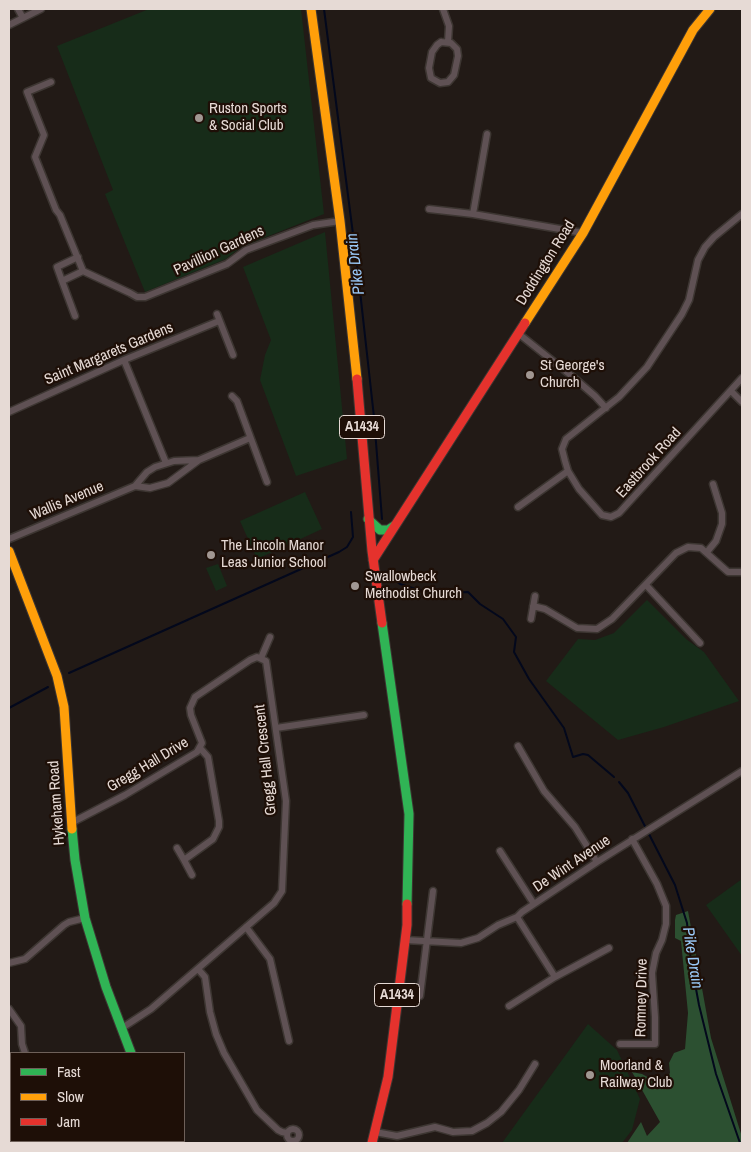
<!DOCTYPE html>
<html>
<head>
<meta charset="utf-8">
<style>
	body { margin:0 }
	#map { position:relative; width:751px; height:1152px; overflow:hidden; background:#221a16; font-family:"Archivo Narrow",sans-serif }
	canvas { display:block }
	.frame { position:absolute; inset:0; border:10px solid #e6dad5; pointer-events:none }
	.legend { position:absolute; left:10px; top:1052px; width:175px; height:90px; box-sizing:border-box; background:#1e0f07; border:1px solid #6e6059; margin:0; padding:6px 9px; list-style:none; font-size:15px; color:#e6dad5 }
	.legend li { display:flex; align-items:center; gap:10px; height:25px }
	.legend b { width:25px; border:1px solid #6e6059 }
</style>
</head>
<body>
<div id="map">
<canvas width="751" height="1152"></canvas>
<div class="frame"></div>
<ul class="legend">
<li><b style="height:6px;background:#30b455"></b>Fast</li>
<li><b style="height:6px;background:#ff9f0a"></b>Slow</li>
<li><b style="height:6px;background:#e5322d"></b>Jam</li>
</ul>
</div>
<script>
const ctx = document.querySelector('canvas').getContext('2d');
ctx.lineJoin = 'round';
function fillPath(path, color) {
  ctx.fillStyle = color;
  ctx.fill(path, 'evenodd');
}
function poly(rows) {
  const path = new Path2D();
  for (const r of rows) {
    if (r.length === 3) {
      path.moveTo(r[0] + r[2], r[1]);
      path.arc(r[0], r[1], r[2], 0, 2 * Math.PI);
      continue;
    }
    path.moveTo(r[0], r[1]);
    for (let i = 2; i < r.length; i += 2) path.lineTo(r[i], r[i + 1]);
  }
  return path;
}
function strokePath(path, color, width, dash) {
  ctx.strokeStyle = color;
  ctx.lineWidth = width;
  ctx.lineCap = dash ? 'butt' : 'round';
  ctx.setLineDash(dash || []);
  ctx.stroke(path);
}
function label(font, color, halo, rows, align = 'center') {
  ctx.font = font + ' "Archivo Narrow",sans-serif';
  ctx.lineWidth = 4.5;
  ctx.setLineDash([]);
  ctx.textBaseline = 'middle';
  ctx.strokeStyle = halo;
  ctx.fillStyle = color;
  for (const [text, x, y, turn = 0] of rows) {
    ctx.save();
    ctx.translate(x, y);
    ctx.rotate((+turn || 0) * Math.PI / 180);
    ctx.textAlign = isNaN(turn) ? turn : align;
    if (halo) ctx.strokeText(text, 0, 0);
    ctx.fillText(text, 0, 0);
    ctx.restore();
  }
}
const green = poly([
	[149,9,301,9,324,214,241,247,226,259,145,292,105,194,113,190,57,46],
	[325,232,347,459,296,476,260,380,265,355,271,340,243,267],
	[305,492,322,529,257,559,240,521],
	[218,564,227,586,216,591,206,568],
	[647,600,686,639,704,652,739,701,664,727,618,740,546,681,578,639,595,640,614,633],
	[742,879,742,956,706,905],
	[588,1024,617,1050,640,1099,632,1130,622,1143,502,1143],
	[9,1121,11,1121,11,1141,87,1141,87,1143,9,1143]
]);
const forest = poly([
	[688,911,711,1038,742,1137,742,1143,627,1143,641,1122,647,1136,660,1122,632,1072,642,1074,653,1080,661,1081,667,1077,670,1073,669,1063,674,1053,685,1049,688,1013,681,941,675,938,675,920,676,915]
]);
const stream = poly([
	[324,9,358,273,374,417,382,519],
	[389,576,400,584,419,590,448,593,468,592,480,604,503,619,516,637,514,652,529,679,564,728,573,757,583,754,588,755,614,777],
	[69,673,339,552,347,547,353,537,351,512],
	[9,708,48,687],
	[619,782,628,793,675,885,687,923,691,962,699,1005,716,1074,740,1143]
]);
const street = poly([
	[18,9,23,18],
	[443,9,449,26,448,42],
	[9,25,41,9],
	[441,42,451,43,457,49,458,56,454,75,448,82,440,83,431,78,429,68,432,52,437,45,441,42],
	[51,82,27,92,44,135,35,157,56,210,60,215,83,271,130,293,137,297,145,297,227,264,246,250,313,225,340,221],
	[429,209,473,214,583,233],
	[473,214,487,134],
	[742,214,714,237,705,247,698,260,689,300,682,314,647,367,619,397,566,439,562,449,565,461,568,471,579,489,602,515,611,517,619,513,742,378],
	[78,257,57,267,62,281,83,271],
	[62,281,75,316],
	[217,314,233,355],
	[519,334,573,377,595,396,606,408],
	[124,360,166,463],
	[731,391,742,402],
	[232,396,237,401,267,482],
	[9,412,124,360,219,321],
	[135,486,147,472,155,467,174,461,199,460,250,438],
	[518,507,568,471],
	[9,539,135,486,150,488,168,483,199,460],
	[707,552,716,541,722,524,722,513,713,484],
	[646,585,700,643],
	[533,606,545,609,577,628,597,629,612,619,676,553,688,547,701,548,728,572,742,572],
	[531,619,535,596],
	[261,658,270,637],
	[276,728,364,715],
	[518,746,544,791,575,827,597,862],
	[71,823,125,795,197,752,202,743,191,715,190,708,195,697,250,660,257,657,266,661,286,801,282,891,274,903,151,1009,122,1028],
	[177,848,184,860],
	[500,851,534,904],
	[192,875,184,860,213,839,219,827,219,821,208,757,200,748],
	[246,927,270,959,289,1041],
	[405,940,461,943,478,938,498,925,517,917,522,912,597,862,742,771],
	[9,963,25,959,64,925,69,922,85,918],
	[198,969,205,977,210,1012,216,1034,224,1053,257,1110,278,1130,282,1132,287,1133],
	[555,977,609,948],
	[420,996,433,891],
	[509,1006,555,977,517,917],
	[9,1009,21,1026,22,1044,25,1053],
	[620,1044,655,1044,655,1017,652,973,656,953,662,940,666,924,666,906,657,884,632,839],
	[293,1135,6],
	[375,1132,397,1136,435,1127,453,1132,472,1131,487,1123,501,1112,519,1090,535,1064]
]);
const fast = poly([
	[368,519,380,530,388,530,394,526],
	[382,623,409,814,407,904],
	[72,829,75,860,85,918,106,987,131,1053]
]);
const slow = poly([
	[311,9,340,221,357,379],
	[525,323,583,233,693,30,710,9],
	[9,551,57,676,64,707,72,829],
	[164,1141,165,1143]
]);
const jam = poly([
	[357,379,372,551,382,623],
	[373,560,525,323],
	[372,1143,388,1077,407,925,407,904]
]);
const markers = [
	[199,118,5,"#a19792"],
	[530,375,5,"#a19792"],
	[211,555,5,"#a19792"],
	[355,586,5,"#a19792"],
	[590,1075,5,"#a19792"]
];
const shields = [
	[362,427,45],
	[397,995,45]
];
const shieldNames = [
	["A1434",362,427],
	["A1434",397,995]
];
const poiNames = [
	["Ruston Sports",209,109],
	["& Social Club",209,126],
	["St George's",540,366],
	["Church",540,383],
	["The Lincoln Manor",221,546],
	["Leas Junior School",221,563],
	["Swallowbeck",365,577],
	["Methodist Church",365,594],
	["Moorland &",600,1066],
	["Railway Club",600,1083]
];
const streetNames = [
	["Pavillion Gardens",219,251,-25],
	["Doddington Road",546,263,-58],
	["Saint Margarets Gardens",109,354,-23],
	["Eastbrook Road",649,463,-48],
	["Wallis Avenue",67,501,-23],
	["Gregg Hall Crescent",266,760,-96],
	["Gregg Hall Drive",148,765,-31],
	["Hykeham Road",57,803,-94],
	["De Wint Avenue",572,864,-34],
	["Romney Drive",642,998,-89]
];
const waterNames = [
	["Pike Drain",356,264,-97],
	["Pike Drain",692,958,81]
];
fillPath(green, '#172c19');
fillPath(forest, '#2c5031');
strokePath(stream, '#03081c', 2);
strokePath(street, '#3d3632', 9);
strokePath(fast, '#3d3632', 11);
strokePath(slow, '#3d3632', 11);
strokePath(jam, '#3d3632', 11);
strokePath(street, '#5f5154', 6);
strokePath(fast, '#30b455', 9);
strokePath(slow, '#ff9f0a', 9);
strokePath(jam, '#e5322d', 9);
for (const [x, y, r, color] of markers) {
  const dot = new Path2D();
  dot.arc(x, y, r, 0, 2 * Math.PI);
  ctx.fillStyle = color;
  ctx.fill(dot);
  strokePath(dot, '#1e0f07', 2);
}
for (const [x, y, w] of shields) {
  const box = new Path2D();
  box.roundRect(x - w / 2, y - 11.5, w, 23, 4);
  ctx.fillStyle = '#1e0f07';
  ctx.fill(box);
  strokePath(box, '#e6dad5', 1);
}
label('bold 14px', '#e6dad5', null, shieldNames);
label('15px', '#e6dad5', '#1e0f07', poiNames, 'left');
label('15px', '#e6dad5', '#1e0f07', streetNames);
label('italic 16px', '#9ac9f8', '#1e0f07', waterNames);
</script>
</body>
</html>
